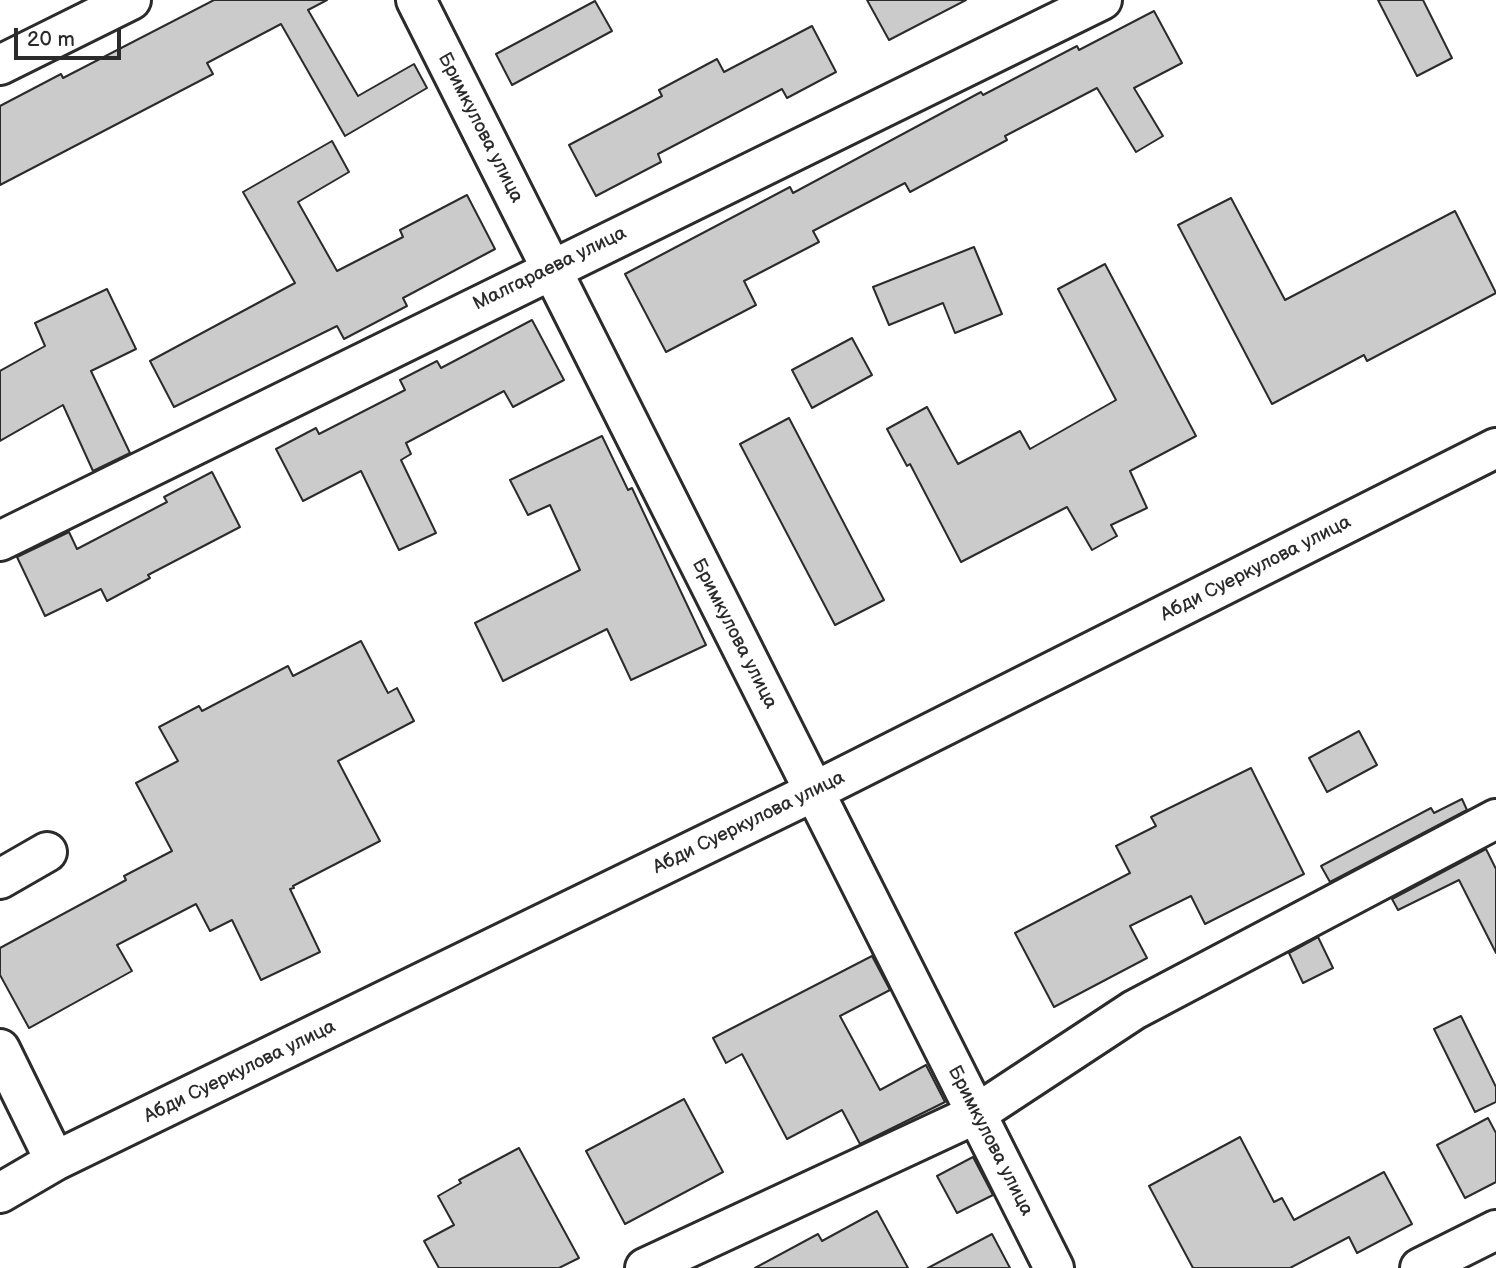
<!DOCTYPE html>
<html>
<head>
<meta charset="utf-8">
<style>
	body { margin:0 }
	#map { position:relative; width:1496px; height:1268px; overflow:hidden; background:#fff; font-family:"Balsamiq Sans",sans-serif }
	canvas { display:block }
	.scale { position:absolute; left:14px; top:28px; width:107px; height:32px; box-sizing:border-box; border:4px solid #2b2b2b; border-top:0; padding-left:9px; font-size:21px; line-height:24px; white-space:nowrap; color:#2b2b2b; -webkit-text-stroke:5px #fff; paint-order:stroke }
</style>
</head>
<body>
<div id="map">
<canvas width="1496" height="1268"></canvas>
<div class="scale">20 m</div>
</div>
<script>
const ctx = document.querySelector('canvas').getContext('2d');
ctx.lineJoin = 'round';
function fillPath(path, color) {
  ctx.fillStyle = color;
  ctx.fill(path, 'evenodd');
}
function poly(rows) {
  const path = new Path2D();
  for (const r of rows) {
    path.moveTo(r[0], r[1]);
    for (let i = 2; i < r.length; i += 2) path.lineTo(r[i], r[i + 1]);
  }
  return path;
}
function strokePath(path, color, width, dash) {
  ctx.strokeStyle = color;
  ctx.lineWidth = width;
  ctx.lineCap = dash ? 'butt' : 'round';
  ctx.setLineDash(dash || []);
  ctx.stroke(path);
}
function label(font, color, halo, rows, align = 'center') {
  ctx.font = font + ' "Balsamiq Sans",sans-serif';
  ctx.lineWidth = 5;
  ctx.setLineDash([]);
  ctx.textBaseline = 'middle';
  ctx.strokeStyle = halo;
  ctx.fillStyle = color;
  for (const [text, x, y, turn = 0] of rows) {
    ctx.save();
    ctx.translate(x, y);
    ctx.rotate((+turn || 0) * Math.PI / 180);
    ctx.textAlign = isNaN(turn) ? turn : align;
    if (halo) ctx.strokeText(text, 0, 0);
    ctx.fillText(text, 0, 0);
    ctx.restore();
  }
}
const building = poly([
	[214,0,327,0,308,10,358,96,414,64,427,88,345,136,281,24,207,63,213,74,0,185,0,106,61,74,63,78,214,0],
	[867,0,966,0,889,40,867,0],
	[1378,0,1423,0,1452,58,1417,76,1378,0],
	[595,1,612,31,512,85,496,54,595,1],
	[1154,11,1182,63,1134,88,1163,136,1136,152,1097,88,1005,136,1007,140,910,192,905,183,813,231,819,242,744,281,756,305,666,352,625,274,790,187,793,193,981,92,983,95,1077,46,1079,50,1154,11],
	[812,26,836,72,787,98,782,89,658,154,661,162,596,196,569,145,662,96,659,90,717,59,724,72,812,26],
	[332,141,349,172,298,202,337,271,403,237,400,230,467,195,495,249,403,298,407,306,344,339,337,326,174,407,150,361,295,283,243,192,332,141],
	[1231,198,1285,300,1455,211,1496,293,1367,361,1364,355,1272,404,1178,225,1231,198],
	[974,247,1002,314,955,333,943,303,889,325,873,287,974,247],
	[1105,264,1196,436,1130,471,1147,508,1111,525,1117,536,1092,550,1067,507,961,562,910,464,907,466,887,429,927,407,958,464,1020,431,1030,449,1116,400,1058,289,1105,264],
	[107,289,136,349,91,371,130,453,93,471,63,405,0,441,0,371,45,346,35,323,107,289],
	[532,320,564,380,513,407,504,391,406,443,411,454,401,460,436,533,399,550,361,471,303,501,276,449,316,428,319,434,405,390,400,380,437,361,441,368,532,320],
	[852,338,872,375,812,408,792,370,852,338],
	[789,418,884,600,835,625,740,444,789,418],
	[602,436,628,490,632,488,706,645,631,680,607,629,503,681,475,623,580,570,550,505,528,515,510,480,602,436],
	[212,472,240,527,148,575,150,578,107,601,101,589,45,616,17,557,69,532,77,549,167,502,164,497,212,472],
	[361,641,388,693,397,688,414,721,338,761,380,841,293,886,294,888,290,889,320,952,261,980,232,920,210,931,196,904,117,945,132,971,29,1028,0,975,0,948,126,880,124,876,172,851,136,783,178,761,159,727,199,706,202,711,288,666,293,676,361,641],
	[1359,731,1377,765,1327,792,1309,758,1359,731],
	[1251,768,1304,874,1205,924,1191,896,1130,926,1147,958,1054,1007,1015,933,1130,873,1116,846,1156,826,1151,817,1251,768],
	[1462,799,1467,810,1330,882,1321,866,1431,808,1434,813,1462,799],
	[1486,849,1496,869,1496,953,1459,880,1398,910,1392,899,1486,849],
	[1318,937,1333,968,1303,983,1289,953,1318,937],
	[872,956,890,990,840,1016,880,1090,926,1065,945,1102,860,1144,842,1110,787,1139,742,1054,726,1063,713,1038,872,956],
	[1461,1016,1496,1087,1496,1102,1475,1112,1434,1029,1461,1016],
	[684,1099,723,1172,625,1224,586,1151,684,1099],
	[1488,1118,1496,1133,1496,1182,1465,1198,1437,1145,1488,1118],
	[1240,1137,1274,1202,1282,1198,1294,1220,1384,1172,1412,1224,1357,1253,1349,1237,1290,1268,1193,1268,1149,1186,1240,1137],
	[519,1148,579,1258,559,1268,439,1268,424,1241,454,1225,438,1196,461,1183,459,1180,519,1148],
	[973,1157,993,1195,957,1213,937,1176,973,1157],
	[877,1211,908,1268,755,1268,818,1234,822,1241,877,1211],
	[992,1234,1010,1268,928,1268,992,1234]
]);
const minor = poly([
	[416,0,1054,1268],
	[0,65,131,0],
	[0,541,1102,0],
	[0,879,47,852],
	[0,1049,55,1161],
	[0,1193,55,1161,813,792,1496,448],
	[645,1268,976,1114,1134,1010,1496,819],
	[1420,1268,1496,1230]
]);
const streetNames = [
	["Бримкулова улица",480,128,63],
	["Малгараева улица",550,269,-26],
	["Абди Суеркулова улица",1256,569,-27],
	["Бримкулова улица",734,634,63],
	["Абди Суеркулова улица",749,823,-26],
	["Абди Суеркулова улица",240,1072,-26],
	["Бримкулова улица",990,1141,63]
];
fillPath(building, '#cbcbcb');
strokePath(building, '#2b2b2b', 2);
strokePath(minor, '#2b2b2b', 44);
strokePath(minor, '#fff', 38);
label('19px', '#2b2b2b', '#fff', streetNames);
</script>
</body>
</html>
